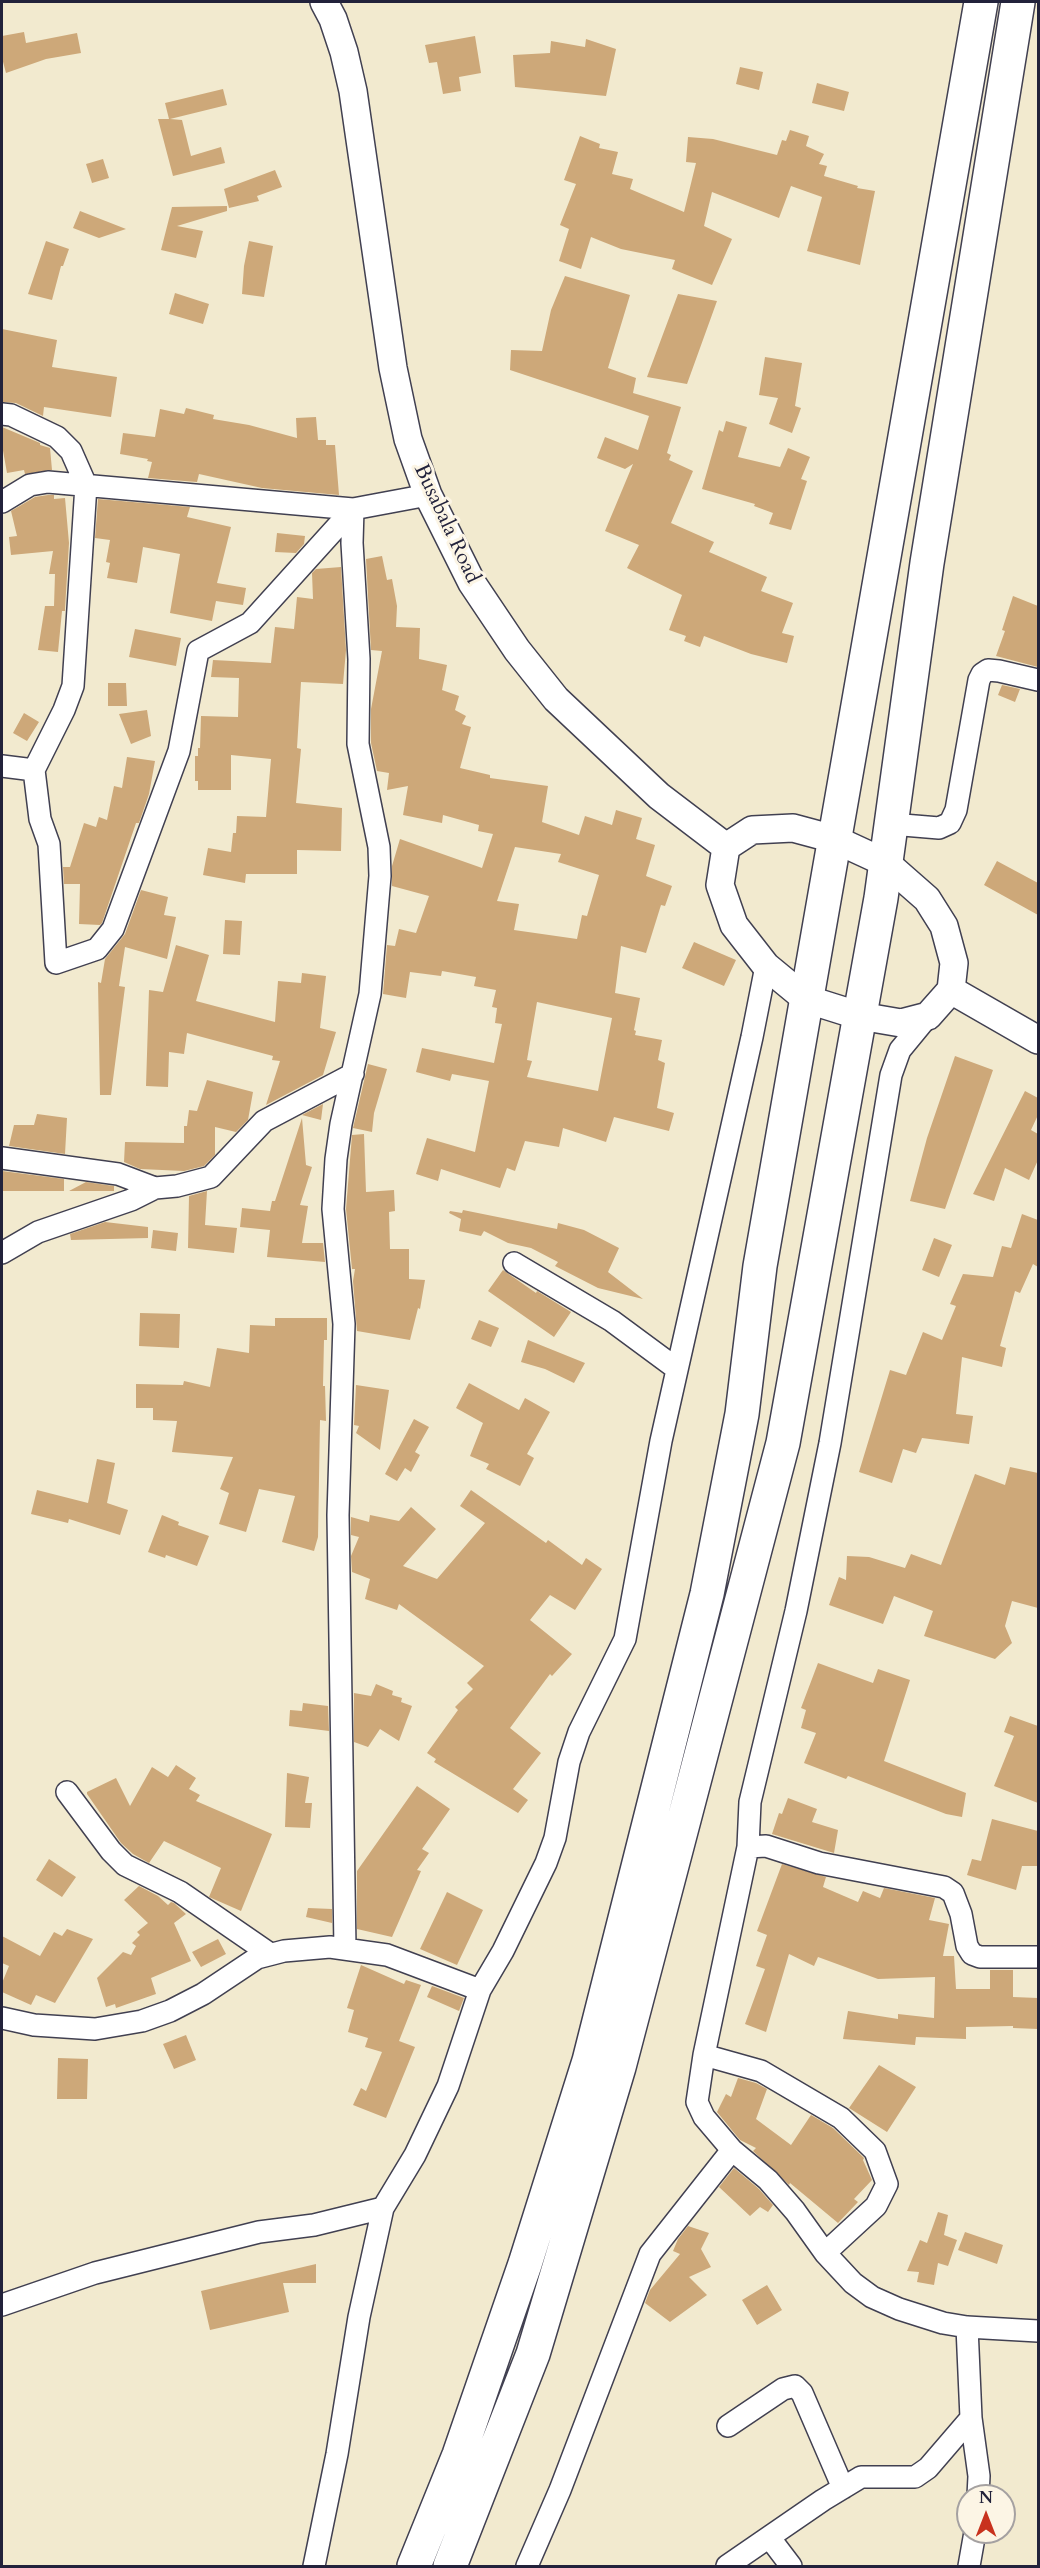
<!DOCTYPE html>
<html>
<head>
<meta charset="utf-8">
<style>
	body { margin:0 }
	#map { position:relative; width:1040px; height:2568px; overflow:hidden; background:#f2eacf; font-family:Cardo,serif }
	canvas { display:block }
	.frame { position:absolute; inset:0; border:3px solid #22223b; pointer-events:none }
	.north { position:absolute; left:956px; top:2484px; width:60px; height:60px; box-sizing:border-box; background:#fcf5e5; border:2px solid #a5a1a1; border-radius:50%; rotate:0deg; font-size:16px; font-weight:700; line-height:24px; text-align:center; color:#22223b }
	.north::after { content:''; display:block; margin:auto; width:21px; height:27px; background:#c8321e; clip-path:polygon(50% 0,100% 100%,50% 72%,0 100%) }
</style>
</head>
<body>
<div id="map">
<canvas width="1040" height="2568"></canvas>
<div class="frame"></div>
<div class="north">N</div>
</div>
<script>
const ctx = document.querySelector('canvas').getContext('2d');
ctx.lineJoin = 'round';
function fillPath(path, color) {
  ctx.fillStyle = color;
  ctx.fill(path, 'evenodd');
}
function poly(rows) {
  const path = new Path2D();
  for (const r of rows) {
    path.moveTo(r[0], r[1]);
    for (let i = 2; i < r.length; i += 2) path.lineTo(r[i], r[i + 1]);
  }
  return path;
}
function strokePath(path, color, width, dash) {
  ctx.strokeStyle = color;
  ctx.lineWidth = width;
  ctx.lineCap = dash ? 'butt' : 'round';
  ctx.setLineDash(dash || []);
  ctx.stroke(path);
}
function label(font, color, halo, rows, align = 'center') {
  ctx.font = font + ' Cardo,serif';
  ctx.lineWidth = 6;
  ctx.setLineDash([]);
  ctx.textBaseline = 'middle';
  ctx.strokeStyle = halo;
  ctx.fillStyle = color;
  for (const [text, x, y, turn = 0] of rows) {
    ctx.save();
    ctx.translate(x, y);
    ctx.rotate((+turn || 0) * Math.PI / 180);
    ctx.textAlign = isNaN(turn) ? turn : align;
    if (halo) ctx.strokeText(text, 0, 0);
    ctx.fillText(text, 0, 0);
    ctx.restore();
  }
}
const building = poly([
	[24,32,26,43,77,33,81,53,46,59,6,73,2,58,2,36],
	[475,36,481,73,459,77,461,91,443,94,437,62,429,63,425,45],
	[586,39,616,49,606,96,515,87,513,55,550,53,551,41,585,47],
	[740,67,763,72,759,90,736,84],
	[817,83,849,92,844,111,812,103],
	[223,89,227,105,170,119,182,120,191,156,221,147,225,163,173,176,158,119,169,119,165,103],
	[790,130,809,136,806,146,824,154,819,164,827,166,824,176,858,186,857,188,875,191,860,265,807,251,822,197,791,186,779,218,712,192,704,226,732,239,712,285,672,269,675,260,621,249,591,237,581,269,559,261,569,229,560,225,576,184,564,180,580,136,600,144,599,148,618,152,612,174,633,179,630,189,684,212,696,163,686,162,688,137,713,139,777,155,782,140,786,141],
	[103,159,109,178,92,183,86,164],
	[275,170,282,187,257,196,259,201,229,208,224,189],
	[227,206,227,211,177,226,203,231,196,258,161,250,172,207],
	[80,211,126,229,99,238,73,228],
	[46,241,69,249,63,266,61,266,52,300,28,294],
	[249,241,273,246,264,297,242,294,244,266],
	[565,276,630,295,608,368,636,378,633,393,681,407,667,453,671,455,669,460,693,471,671,523,714,542,709,552,767,577,761,591,793,603,782,633,794,636,787,663,751,654,704,636,700,647,684,641,686,636,669,630,682,595,627,568,639,545,605,531,633,464,625,469,597,458,605,437,638,450,649,416,510,370,511,350,542,351,551,310],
	[175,293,209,304,203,324,169,314],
	[678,294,717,301,687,384,647,377],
	[2,329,57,340,52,367,117,377,111,417,44,407,43,416,16,403,2,402],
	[765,357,802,363,795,406,801,408,792,433,769,424,778,398,759,395],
	[186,408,214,415,213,419,249,425,297,438,296,418,316,417,318,440,326,440,326,445,335,445,339,495,262,488,199,474,197,482,148,478,152,462,147,461,148,459,120,454,123,433,155,437,160,409,184,414],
	[726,421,747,427,738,457,780,467,788,448,810,457,801,479,807,481,791,530,769,524,773,513,754,506,755,504,702,489,719,430,723,432],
	[2,427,40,443,40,445,50,448,52,470,25,474,24,470,7,473,2,445],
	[48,495,54,495,54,499,65,498,69,543,65,609,65,611,62,611,58,652,38,650,45,606,54,606,55,574,49,574,53,551,11,555,9,537,17,536,11,511,35,497],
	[98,499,190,507,187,517,231,527,217,583,246,588,243,605,216,601,212,621,170,613,180,554,143,547,137,583,107,578,110,563,106,562,110,540,95,538],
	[277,533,305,536,304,544,296,553,275,552],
	[382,556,387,580,392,579,397,606,396,627,420,628,419,659,447,665,442,690,459,696,455,710,466,716,462,724,471,727,460,768,490,775,490,778,548,786,542,822,579,835,585,816,612,825,616,810,642,818,636,839,655,845,646,876,672,886,665,906,661,905,646,953,621,946,615,993,640,998,634,1030,636,1031,635,1035,662,1040,658,1060,665,1063,657,1108,674,1113,669,1131,614,1117,606,1142,563,1128,559,1147,525,1141,515,1171,507,1168,500,1188,441,1169,438,1181,416,1174,427,1138,475,1152,489,1081,452,1074,450,1081,416,1072,422,1048,494,1063,502,1024,495,1023,497,1008,492,1007,496,990,474,986,476,977,442,971,441,976,410,972,406,998,383,994,387,945,395,946,399,929,416,933,429,896,392,886,392,866,400,839,482,868,493,834,478,831,479,825,443,815,442,823,403,815,408,786,387,790,389,773,377,771,371,743,371,709,382,651,371,650,366,559],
	[515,847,561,854,558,862,599,875,587,916,582,915,577,939,514,930,519,904,497,901],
	[537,1002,612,1018,598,1091,527,1077,532,1061,527,1060],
	[341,567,346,650,343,684,301,682,297,748,301,749,296,803,342,808,341,851,297,850,297,874,246,874,245,883,203,875,208,848,231,852,233,833,236,833,237,816,266,817,271,759,231,755,231,790,198,790,198,781,195,781,195,756,198,756,198,748,200,748,201,716,238,717,239,678,211,677,213,660,271,663,275,627,294,629,297,597,313,599,312,573,316,569],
	[1013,596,1038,606,1038,667,996,656,1005,631,1002,630],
	[135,629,181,638,176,666,129,657],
	[108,683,126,683,127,706,108,706],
	[1002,685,1020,689,1015,702,998,695],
	[147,710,151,736,131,744,119,714],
	[24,713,39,722,27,741,13,733],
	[127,757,155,761,149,794,139,823,136,823,102,923,100,925,79,924,80,884,64,884,63,867,70,867,84,823,96,827,99,817,107,820,114,786,122,788],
	[997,861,1038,883,1038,915,984,885],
	[141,890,168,897,164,915,176,917,167,959,125,947,119,986,125,987,111,1095,100,1095,98,982,101,983,105,959,125,934],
	[225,920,242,921,240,955,223,954],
	[694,942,736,960,724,986,682,968],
	[176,945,209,955,196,1001,275,1022,278,981,301,983,302,973,326,976,320,1028,336,1032,323,1075,266,1105,280,1061,272,1060,273,1056,187,1033,184,1054,169,1052,168,1087,146,1086,149,990,163,992],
	[955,1056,993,1070,945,1209,910,1201,927,1138],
	[368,1064,387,1069,374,1113,372,1132,353,1128],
	[207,1080,253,1092,248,1120,236,1132,215,1127,215,1155,204,1166,184,1171,140,1169,124,1162,125,1142,184,1143,184,1126,187,1126,189,1110,197,1111],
	[1025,1091,1038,1098,1038,1115,1031,1130,1038,1134,1038,1160,1029,1180,1005,1168,994,1201,973,1194],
	[323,1104,321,1120,302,1115],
	[37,1114,67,1118,65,1154,9,1146,14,1125,34,1125],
	[302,1118,306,1165,312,1167,300,1205,308,1206,302,1243,323,1243,325,1262,267,1257,270,1230,240,1227,242,1208,270,1211,272,1201,275,1201],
	[364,1134,366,1192,394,1190,395,1211,389,1212,390,1249,409,1249,409,1279,425,1280,420,1309,418,1308,410,1340,357,1331,353,1281,355,1269,352,1269,346,1209,352,1135],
	[2,1171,64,1179,64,1191,2,1191],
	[86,1182,114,1186,114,1191,69,1191],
	[207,1191,205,1225,237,1228,234,1253,188,1248,189,1196],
	[463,1210,557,1229,558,1223,584,1230,619,1248,608,1272,643,1299,598,1288,555,1266,558,1262,531,1248,508,1243,484,1231,481,1236,459,1231,461,1219,449,1213,450,1211,462,1213],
	[1022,1214,1038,1220,1038,1267,1033,1264,1020,1293,1015,1291,1000,1346,1006,1348,1002,1367,962,1357,956,1414,973,1416,969,1444,922,1438,916,1453,903,1449,892,1483,859,1472,890,1370,906,1375,923,1332,942,1340,956,1306,950,1304,963,1274,993,1277,1002,1246,1011,1248],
	[105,1222,148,1227,148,1238,71,1240,70,1234],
	[153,1230,178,1233,176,1251,151,1248],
	[934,1238,952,1245,939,1277,922,1270],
	[503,1270,536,1293,537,1291,571,1312,554,1337,488,1291],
	[140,1313,180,1314,179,1348,139,1346],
	[275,1318,327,1318,327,1340,324,1340,323,1386,325,1386,326,1421,320,1420,318,1537,314,1551,282,1542,295,1496,259,1489,246,1532,219,1524,229,1493,220,1489,233,1457,172,1452,177,1421,153,1420,153,1408,136,1408,136,1384,183,1385,184,1381,210,1387,217,1348,249,1353,250,1325,275,1326],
	[479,1320,499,1328,491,1347,471,1339],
	[528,1340,585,1363,574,1383,545,1369,521,1362],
	[469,1383,519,1410,525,1398,550,1412,527,1454,534,1458,520,1486,486,1469,489,1464,470,1456,483,1423,456,1408],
	[356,1385,389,1390,380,1450,356,1433,359,1426,354,1425],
	[414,1419,429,1427,415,1452,420,1455,411,1472,405,1468,397,1481,385,1474],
	[97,1459,115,1463,107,1503,128,1510,120,1535,69,1519,68,1523,31,1514,37,1490,88,1503],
	[1010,1467,1038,1473,1038,1608,1012,1601,1005,1626,1012,1643,995,1659,924,1636,933,1611,894,1596,883,1624,829,1605,839,1577,846,1580,847,1556,869,1557,905,1568,911,1554,941,1565,975,1474,1005,1485],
	[471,1490,546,1543,548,1540,582,1565,586,1558,602,1569,575,1610,550,1595,530,1620,572,1654,552,1676,550,1674,510,1728,541,1753,513,1789,528,1800,518,1813,434,1762,436,1759,427,1753,458,1710,455,1707,473,1689,467,1683,484,1666,399,1604,397,1610,365,1599,370,1579,352,1572,351,1556,359,1537,351,1535,351,1517,369,1522,370,1515,399,1521,411,1507,436,1529,403,1566,437,1579,485,1523,460,1506],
	[162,1515,179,1522,178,1525,209,1536,197,1566,166,1555,165,1558,148,1552],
	[818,1663,873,1683,878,1669,910,1680,884,1761,966,1793,962,1817,946,1814,848,1776,846,1779,804,1763,816,1733,801,1728,806,1710,801,1708],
	[376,1684,393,1691,392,1695,402,1698,401,1702,412,1706,399,1741,380,1729,368,1747,354,1742,354,1693,371,1696],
	[303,1703,328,1706,329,1731,289,1726,290,1710,302,1711],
	[1010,1716,1038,1726,1038,1803,994,1786,1014,1736,1004,1732],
	[176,1765,196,1778,189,1789,200,1795,196,1801,272,1834,241,1911,209,1897,221,1868,164,1841,149,1863,133,1854,121,1843,87,1794,87,1792,116,1778,130,1806,152,1767,168,1777],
	[287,1773,309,1777,305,1803,312,1803,310,1828,285,1827],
	[417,1786,450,1809,422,1849,429,1853,417,1870,421,1871,392,1937,357,1929,357,1871],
	[788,1798,817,1809,812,1822,838,1830,834,1853,772,1834,779,1813,782,1814],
	[992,1819,1038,1831,1038,1866,1022,1866,1016,1890,967,1875,972,1859,981,1861],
	[49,1859,76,1877,62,1897,36,1880],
	[782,1864,826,1877,823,1887,858,1902,863,1891,880,1898,884,1888,935,1898,929,1920,949,1924,943,1956,954,1956,956,1989,990,1989,990,1970,1013,1970,1013,1997,1038,1998,1038,2029,1013,2028,1013,2026,966,2027,966,2039,916,2037,915,2045,843,2039,848,2011,898,2019,898,2014,934,2018,935,1977,878,1979,818,1957,814,1966,789,1954,766,2032,745,2024,765,1969,756,1966,767,1935,757,1931],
	[139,1886,158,1896,168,1905,171,1902,174,1903,186,1914,174,1923,191,1961,151,1978,156,1994,116,2008,115,2004,106,2007,97,1978,123,1952,131,1955,136,1946,132,1943,140,1935,137,1932,148,1923,124,1900],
	[447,1892,483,1910,457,1965,420,1949],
	[308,1908,332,1909,332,1923,306,1917],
	[67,1929,93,1939,55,2003,36,1995,31,2005,2,1992,2,1983,9,1966,2,1963,2,1936,40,1956,54,1932,62,1936],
	[218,1939,226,1954,201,1967,192,1952],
	[361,1965,404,1984,406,1980,421,1985,399,2041,415,2047,386,2118,353,2105,361,2088,366,2091,382,2052,365,2047,368,2038,348,2032,354,2010,347,2008],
	[432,1986,464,1998,459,2011,427,1997],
	[186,2035,196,2060,174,2069,163,2044],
	[58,2058,88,2059,87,2099,57,2099],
	[879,2065,916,2087,887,2132,849,2108],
	[738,2078,756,2083,767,2089,756,2119,791,2145,811,2115,833,2128,864,2158,863,2160,872,2180,854,2199,858,2202,838,2223,790,2183,789,2185,753,2151,756,2148,740,2140,717,2112,726,2094,731,2097],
	[734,2168,759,2189,773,2205,768,2212,760,2207,750,2216,719,2187],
	[938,2212,948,2215,944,2235,957,2240,948,2266,938,2263,934,2285,917,2282,919,2272,907,2271,920,2240,927,2243],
	[688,2226,709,2233,701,2249,711,2267,689,2277,707,2295,670,2322,645,2303,650,2290,680,2254,673,2251,678,2239],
	[965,2232,1003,2245,997,2264,958,2250],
	[316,2264,316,2283,283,2283,289,2312,210,2330,201,2291],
	[767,2285,782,2310,757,2325,742,2300]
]);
const minor = poly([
	[2,414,11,415,57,437,71,451,86,485,73,686,64,710,34,770,40,819,49,844,56,963,97,949,113,929,179,751,198,651,250,623,353,509],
	[2,502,30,485,48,482,353,509],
	[2,766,34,770],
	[891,824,939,828,950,823,956,810,979,680,982,674,988,670,999,671,1038,680],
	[928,1016,900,1050,891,1075,830,1443,796,1611,750,1802,748,1847,704,2055,697,2102,704,2117,732,2150,768,2180,795,2211,825,2253,853,2283,872,2297,899,2309,943,2323,967,2327,1038,2331],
	[2,1158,118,1174,155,1188],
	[2,1253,38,1232,131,1200,155,1188,177,1186,211,1177,264,1121,353,1074],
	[514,1263,612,1321,677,1369],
	[67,1792,111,1851,125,1865,180,1892,270,1954],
	[748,1847,766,1846,819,1863,944,1887,953,1893,961,1914,967,1946,972,1954,980,1957,1038,1957],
	[345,1948,338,1515,344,1324,333,1209,336,1159,341,1124,370,994,380,876,379,847,358,744,359,659,352,543,353,509,428,495],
	[2,2018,34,2025,95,2029,142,2021,170,2011,203,1994,257,1958,284,1951,330,1947,387,1955,480,1990],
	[704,2055,761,2071,841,2118,875,2151,887,2184,876,2206,825,2253],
	[2,2305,95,2273,259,2232,314,2225,383,2208],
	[967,2327,971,2418,979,2476,978,2496],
	[728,2426,783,2389,795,2386,802,2393,843,2488],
	[769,2537,791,2566],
	[314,2566,337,2454,359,2317,383,2208,415,2155,448,2086,480,1990,503,1951,546,1863,555,1838,569,1762,579,1732,625,1639,661,1441,752,1037,766,966],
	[527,2566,560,2490,650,2254,732,2150],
	[727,2566,823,2500,861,2477,915,2477,928,2468,971,2418],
	[969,2566,975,2532]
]);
const tertiary = poly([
	[324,2,333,19,344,52,353,91,393,368,408,439,428,495,472,583,517,650,556,699,659,796,726,847],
	[793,828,834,839,886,863,927,899,944,926,954,963,951,990,928,1016,901,1023,860,1016,806,999,766,966,734,925,720,885,726,847,752,830,793,828],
	[951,990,1038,1040]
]);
const trunk = poly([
	[414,2566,459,2455,525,2264,589,2061,707,1594,742,1414,760,1266,981,2],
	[450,2566,533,2354,619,2067,783,1443,881,898,927,563,1018,2]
]);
const streetNames = [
	["Busabala Road",446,524,65]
];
fillPath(building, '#cda879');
strokePath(minor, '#414051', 24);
strokePath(tertiary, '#414051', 30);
strokePath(trunk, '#414051', 36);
strokePath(minor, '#fff', 21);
strokePath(tertiary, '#fff', 27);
strokePath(trunk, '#fff', 33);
label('21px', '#22223b', '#fcf5e5', streetNames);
</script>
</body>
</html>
